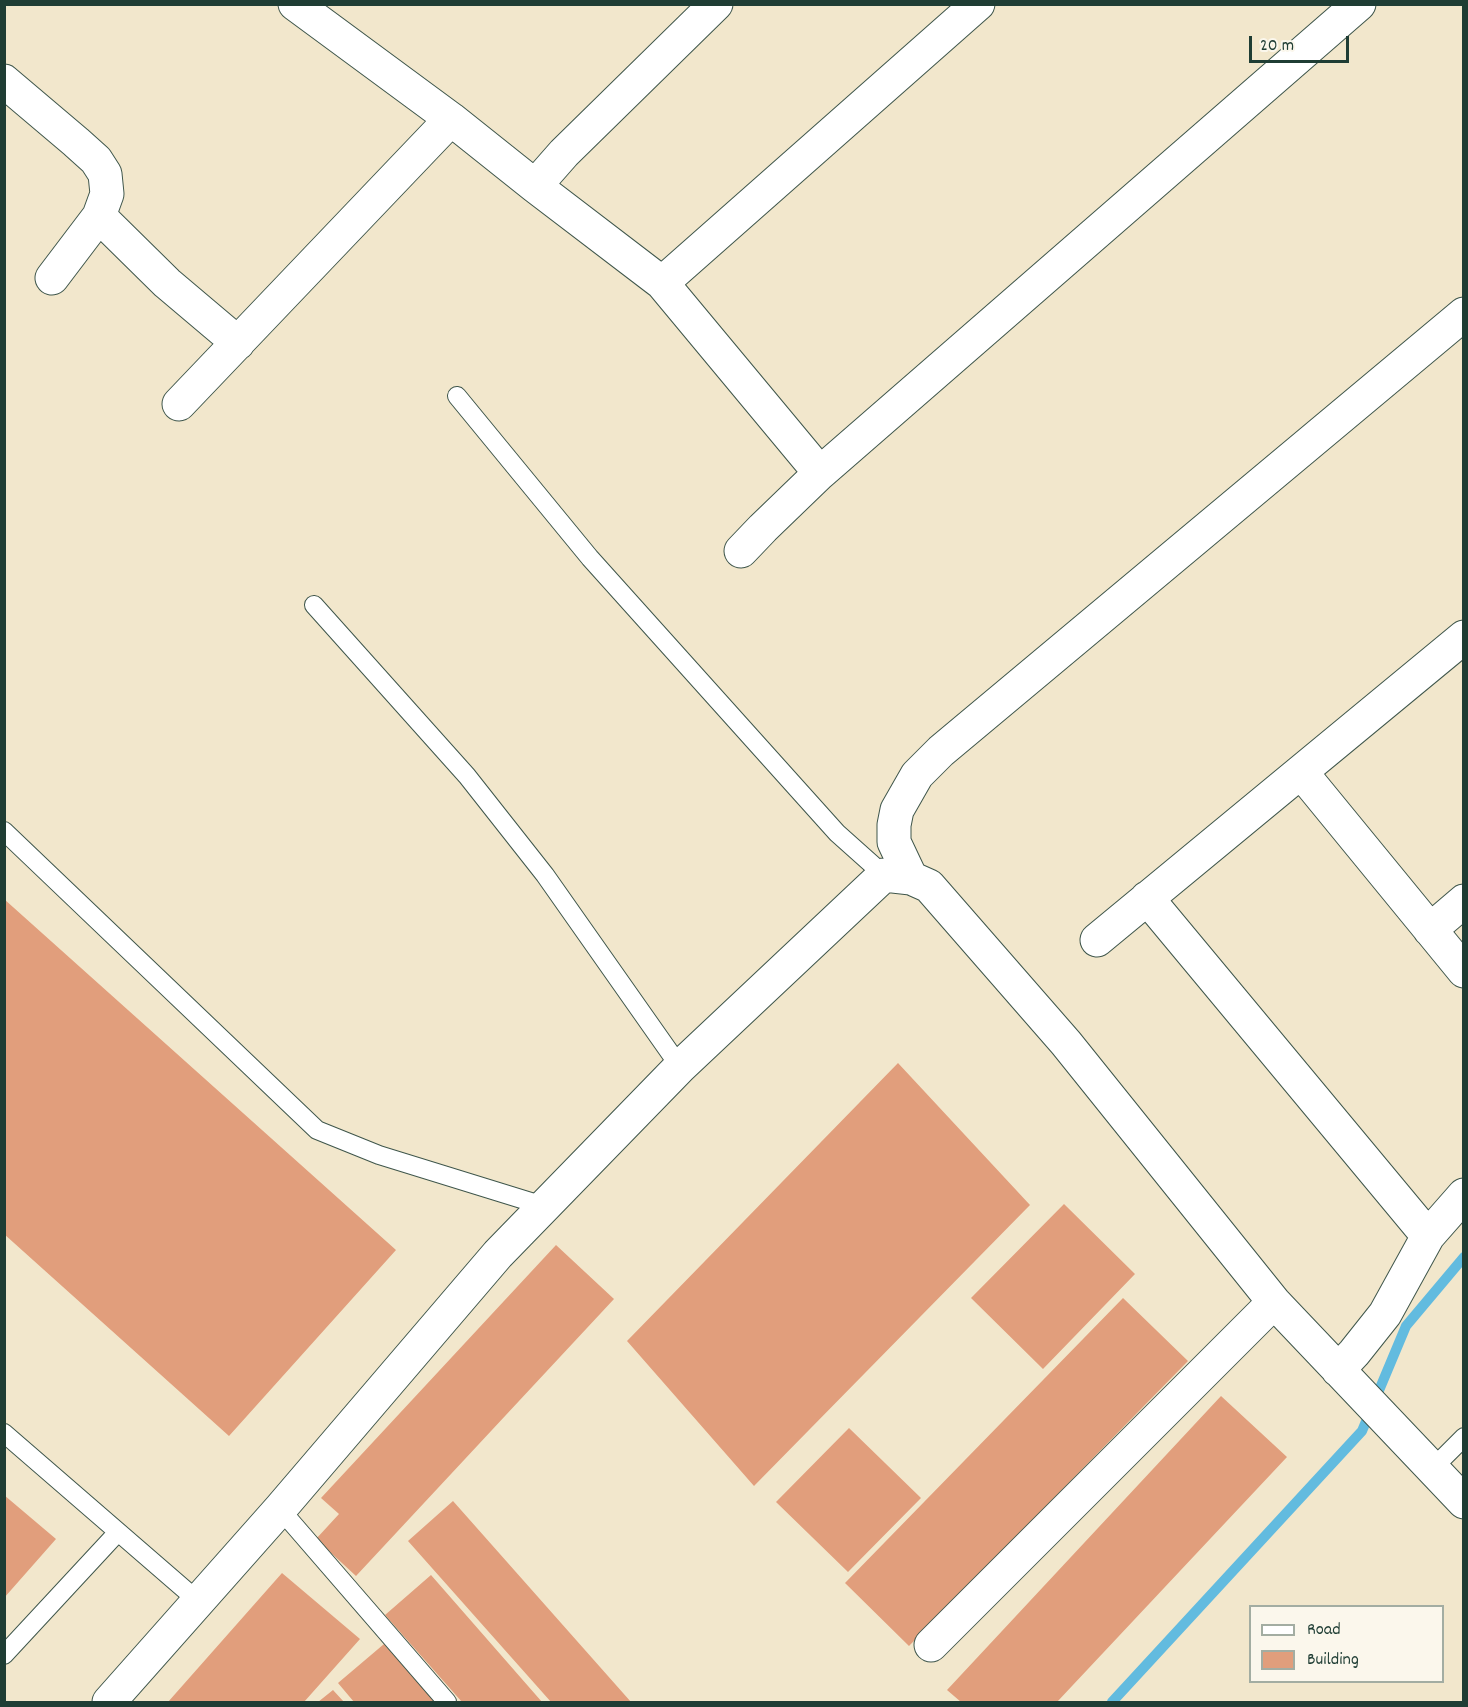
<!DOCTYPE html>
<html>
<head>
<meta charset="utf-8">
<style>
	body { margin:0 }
	#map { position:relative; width:1468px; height:1707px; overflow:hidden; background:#f2e7cc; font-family:Dekko,sans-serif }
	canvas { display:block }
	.frame { position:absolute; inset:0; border:6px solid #1f3d34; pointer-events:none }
	.legend { position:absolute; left:1249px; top:1605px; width:195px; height:78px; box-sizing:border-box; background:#fbf7ec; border:2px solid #a3ada2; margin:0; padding:8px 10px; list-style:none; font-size:18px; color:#1f3d34 }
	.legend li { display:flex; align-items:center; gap:12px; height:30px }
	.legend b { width:30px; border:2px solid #a3ada2 }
	.scale { position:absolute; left:1249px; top:36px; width:100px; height:27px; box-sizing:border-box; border:3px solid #1f3d34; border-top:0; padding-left:8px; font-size:18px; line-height:21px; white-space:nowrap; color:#1f3d34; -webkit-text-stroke:4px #fbf7ec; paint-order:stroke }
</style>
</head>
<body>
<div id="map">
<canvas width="1468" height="1707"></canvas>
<div class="frame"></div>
<ul class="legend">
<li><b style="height:8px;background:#fff"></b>Road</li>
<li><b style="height:16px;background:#e19e7c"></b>Building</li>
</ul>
<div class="scale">20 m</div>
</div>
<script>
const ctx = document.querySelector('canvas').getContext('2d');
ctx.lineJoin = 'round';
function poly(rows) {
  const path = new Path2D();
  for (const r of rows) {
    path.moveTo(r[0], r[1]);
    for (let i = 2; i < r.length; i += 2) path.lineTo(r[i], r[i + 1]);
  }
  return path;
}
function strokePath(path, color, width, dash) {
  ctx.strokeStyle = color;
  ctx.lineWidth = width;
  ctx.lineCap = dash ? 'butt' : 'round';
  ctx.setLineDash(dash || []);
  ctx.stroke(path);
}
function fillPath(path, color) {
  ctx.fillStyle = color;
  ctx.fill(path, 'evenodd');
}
const stream = poly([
	[1112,1702,1362,1431,1406,1326,1464,1257]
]);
const building = poly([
	[4,899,396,1250,229,1436,4,1234],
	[898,1063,1030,1205,754,1486,627,1341],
	[1064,1204,1135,1274,1043,1369,971,1298],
	[556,1245,614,1299,356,1576,316,1539,339,1514,321,1498],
	[1123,1298,1188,1361,909,1646,845,1583],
	[1221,1396,1287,1457,1057,1702,961,1702,947,1690],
	[849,1428,921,1498,848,1572,776,1502],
	[4,1495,56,1539,4,1598],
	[453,1501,631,1702,551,1702,408,1541],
	[282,1573,360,1639,304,1702,168,1702],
	[431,1575,542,1702,462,1702,385,1615],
	[384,1644,435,1702,354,1702,338,1683],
	[333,1690,344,1702,318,1702]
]);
const service = poly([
	[457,396,590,558,837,833,884,875],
	[314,605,467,776,545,875,680,1067],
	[4,831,317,1130,379,1155,544,1206],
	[4,1433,198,1601],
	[1432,1469,1464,1437],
	[280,1509,447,1702],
	[4,1655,118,1532]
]);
const minor = poly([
	[295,4,451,119,535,186,662,283,820,473],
	[4,81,76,142,96,160,105,174,107,194,99,216,52,278],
	[535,186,564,153,716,4],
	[99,216,167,283,238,343],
	[662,283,978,4],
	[179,404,451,119],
	[741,551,763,528,820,473,1359,4],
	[1301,772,1464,971],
	[911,878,894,842,894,825,897,810,917,775,941,751,1464,314],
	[1147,898,1428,1236],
	[1430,930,1464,901],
	[1097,940,1464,637],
	[1338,1370,1354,1353,1385,1314,1428,1236,1464,1195],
	[931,1645,1274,1302],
	[109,1702,280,1509,498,1254,680,1067,884,875,911,878,929,886,1066,1043,1274,1302,1464,1502]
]);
strokePath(stream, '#62bbdf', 10);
fillPath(building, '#e19e7c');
strokePath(service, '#3f564b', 20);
strokePath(minor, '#3f564b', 35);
strokePath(service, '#fff', 18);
strokePath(minor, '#fff', 33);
</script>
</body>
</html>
